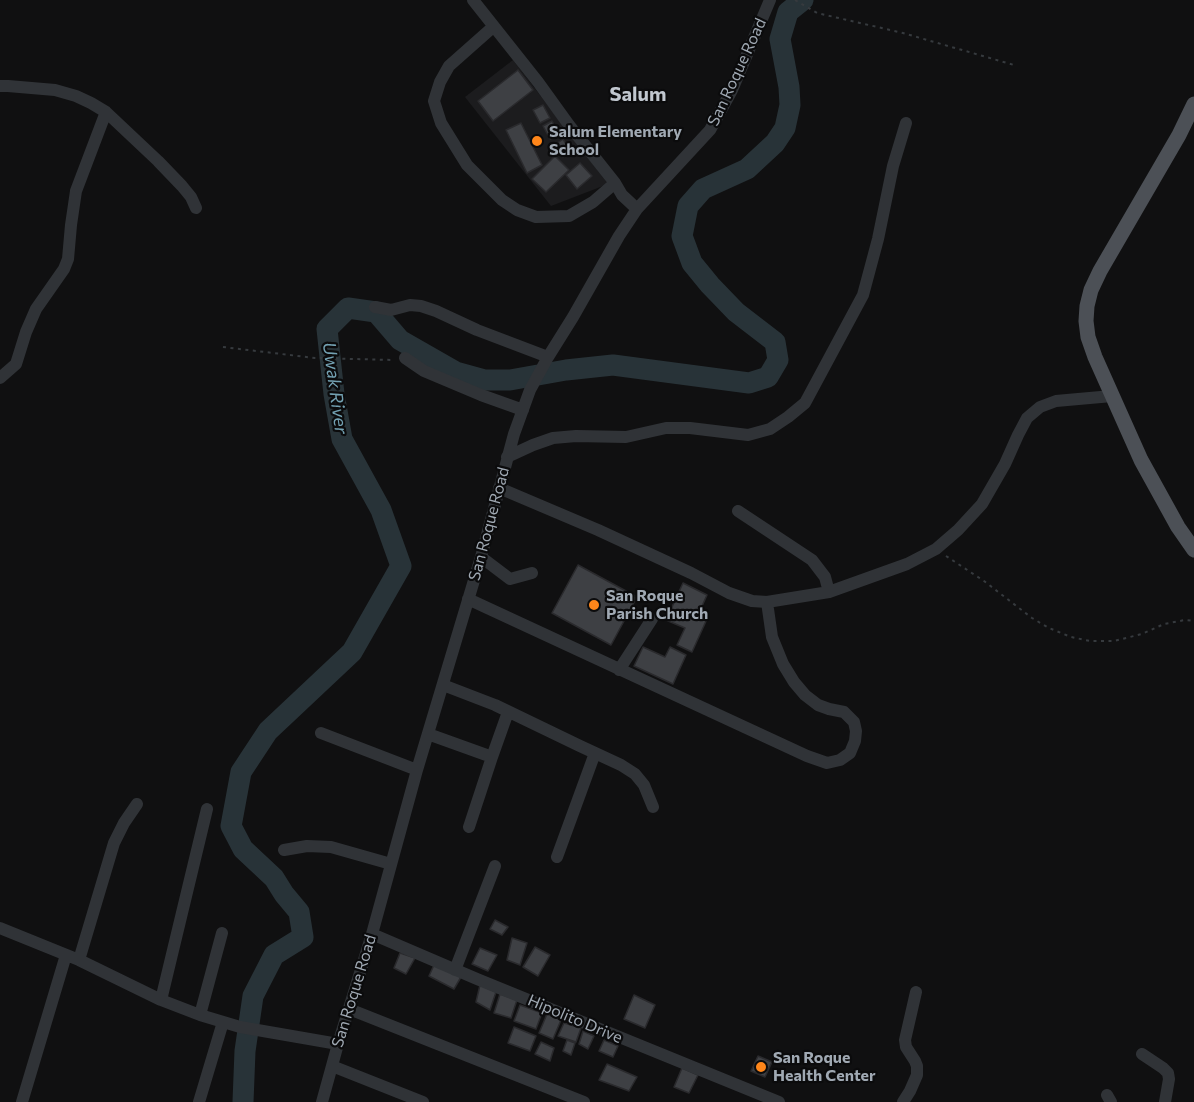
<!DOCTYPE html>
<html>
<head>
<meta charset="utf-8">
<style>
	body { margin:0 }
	canvas { display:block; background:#101011 }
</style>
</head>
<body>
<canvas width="1194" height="1102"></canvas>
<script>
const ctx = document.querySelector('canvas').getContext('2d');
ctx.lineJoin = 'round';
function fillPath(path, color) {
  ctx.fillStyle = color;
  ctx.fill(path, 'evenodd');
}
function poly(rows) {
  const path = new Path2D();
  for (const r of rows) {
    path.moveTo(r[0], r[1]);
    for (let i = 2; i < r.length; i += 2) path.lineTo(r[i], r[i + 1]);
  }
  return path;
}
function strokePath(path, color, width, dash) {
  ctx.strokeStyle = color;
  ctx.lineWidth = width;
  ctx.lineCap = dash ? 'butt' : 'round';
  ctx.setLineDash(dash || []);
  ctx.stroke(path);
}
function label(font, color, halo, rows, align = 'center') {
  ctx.font = font + ' Commissioner,sans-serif';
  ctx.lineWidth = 4.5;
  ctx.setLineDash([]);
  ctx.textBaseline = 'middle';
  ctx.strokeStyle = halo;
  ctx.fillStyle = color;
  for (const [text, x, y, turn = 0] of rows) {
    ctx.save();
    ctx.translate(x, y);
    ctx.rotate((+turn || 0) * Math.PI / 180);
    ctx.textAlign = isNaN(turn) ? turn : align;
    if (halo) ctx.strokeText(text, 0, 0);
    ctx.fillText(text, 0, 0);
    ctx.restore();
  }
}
const built = poly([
	[513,60,608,184,551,206,465,97]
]);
const river = poly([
	[243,1102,245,1051,253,996,274,955,303,937,299,912,284,894,274,878,243,849,231,826,241,772,268,731,352,652,401,566,381,510,342,439,334,394,327,329,348,308,376,312,400,340,456,372,485,380,510,380,566,370,613,365,749,383,768,377,778,360,775,342,736,312,710,285,692,263,682,236,688,206,703,189,747,169,775,143,785,128,790,105,789,87,780,39,788,12,803,0]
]);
const building = poly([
	[518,70,533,90,493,121,478,101,518,70],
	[543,105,550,118,540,123,533,110,543,105],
	[552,121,559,134,550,139,543,126,552,121],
	[521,123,542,165,527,173,506,130,521,123],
	[563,139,571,152,563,157,555,145,563,139],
	[555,156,569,170,546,192,532,179,555,156],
	[580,163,592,176,577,189,566,175,580,163],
	[578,565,637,597,611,645,552,613,578,565],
	[683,583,707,595,698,615,707,619,692,652,677,645,685,628,666,620,683,583],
	[643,647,665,657,670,647,686,655,673,684,634,666,643,647],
	[495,920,508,927,502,935,490,929,495,920],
	[512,938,527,943,520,965,507,960,512,938],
	[535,947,550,955,538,976,523,967,535,947],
	[480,948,497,955,488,971,472,964,480,948],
	[400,953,415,958,406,974,394,968,400,953],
	[434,965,461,977,454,989,429,976,434,965],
	[480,985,496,992,490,1010,476,1002,480,985],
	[500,994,517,1000,511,1018,494,1013,500,994],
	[634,995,655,1005,645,1028,624,1019,634,995],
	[520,1005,542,1013,536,1029,514,1021,520,1005],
	[547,1014,561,1020,553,1039,539,1033,547,1014],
	[564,1023,581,1028,576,1042,558,1036,564,1023],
	[514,1027,536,1036,530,1051,508,1043,514,1027],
	[583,1031,594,1036,588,1049,579,1044,583,1031],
	[567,1040,575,1043,571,1055,563,1051,567,1040],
	[604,1040,618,1046,613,1057,599,1051,604,1040],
	[541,1042,554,1048,550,1061,535,1054,541,1042],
	[758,1056,772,1062,765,1077,751,1071,758,1056],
	[607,1064,637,1077,629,1091,599,1080,607,1064],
	[682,1068,698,1075,689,1093,674,1087,682,1068]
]);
const path = poly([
	[795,0,817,13,903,33,1014,65],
	[223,347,315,358,393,360],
	[946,556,984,581,1032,618,1049,628,1071,637,1090,641,1114,641,1142,634,1164,624,1185,620,1194,621]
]);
const minor = poly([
	[473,0,538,82,569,125,615,183,622,195,637,209],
	[493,27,449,66,440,82,434,101,441,123,467,165,502,200,517,210,536,217,569,216,593,202,615,183],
	[0,86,8,86,55,90,76,96,91,103,106,112,158,161,182,186,191,197,196,208],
	[375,307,391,310,410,305,421,306,436,311,477,330,548,357],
	[405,358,424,371,481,395,523,410],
	[0,378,16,364,26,332,36,309,64,269,68,259,71,225,76,191,106,112],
	[507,457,533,445,553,438,576,436,626,437,666,428,690,428,748,435,770,429,788,417,805,403,863,295,878,239,893,166,906,123],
	[499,488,598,530,691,573,729,593,752,601,767,602,829,592,907,564,936,549,958,530,982,504,1005,464,1018,435,1027,418,1040,407,1056,401,1112,396],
	[738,511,812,560,825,577,829,592],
	[481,557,510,579,532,573],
	[468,599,807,756,827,763,840,760,850,753,855,741,856,731,854,722,844,712,829,709,818,705,805,695,794,682,783,664,772,637,767,602],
	[619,670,652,619],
	[443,685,495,705,580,746,621,765,635,774,644,785,653,807],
	[321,733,417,770],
	[428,734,492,757],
	[469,827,492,757,508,712],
	[284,850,307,846,331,847,391,864],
	[557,857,595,753],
	[0,928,79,960,161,1000,200,1015,240,1027,338,1044],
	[372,934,477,979,779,1102],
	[79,960,114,843,124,823,137,804],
	[455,970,495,866],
	[161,1000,207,809],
	[349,1009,584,1102],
	[200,1015,222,933],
	[1142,1054,1163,1068,1168,1073,1169,1079,1165,1102],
	[332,1066,423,1102],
	[1107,1095,1111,1102],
	[22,1102,66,955],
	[199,1102,223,1022],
	[322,1102,338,1044,372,934,417,770,481,557,514,434,530,390,548,357,573,317,619,236,637,209,710,130,732,90,770,0],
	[903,1102,910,1091,917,1075,917,1066,915,1061,906,1047,905,1040,916,992]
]);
const major = poly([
	[1194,104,1179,135,1100,271,1091,290,1087,306,1086,321,1088,337,1095,357,1141,460,1178,527,1194,550]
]);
const markers = [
	[537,141,6,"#ff861a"],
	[594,605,6,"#ff861a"],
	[761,1067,6,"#ff861a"]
];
const streetNames = [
	["San Roque Road",737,72,-65],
	["San Roque Road",489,524,-75],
	["San Roque Road",354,991,-73],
	["Hipolito Drive",575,1019,23]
];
const poiNames = [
	["Salum Elementary",549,132],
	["School",549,150],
	["San Roque",606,596],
	["Parish Church",606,614],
	["San Roque",773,1058],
	["Health Center",773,1076]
];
const waterNames = [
	["Uwak River",335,388,82]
];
const quarterNames = [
	["Salum",638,94]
];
fillPath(built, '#1c1c1e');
strokePath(river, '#283338', 21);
fillPath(building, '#3e4044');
strokePath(building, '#2a2a2d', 1.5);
strokePath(path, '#363a3e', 2, [3, 4.5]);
strokePath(minor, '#303337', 12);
strokePath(major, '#4c5056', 15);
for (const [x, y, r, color] of markers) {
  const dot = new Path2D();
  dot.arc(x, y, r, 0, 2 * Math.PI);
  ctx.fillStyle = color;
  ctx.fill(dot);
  strokePath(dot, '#0b0b0c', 2);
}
label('16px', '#a0a9b3', '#0b0b0c', streetNames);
label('bold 16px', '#a0a9b3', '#0b0b0c', poiNames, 'left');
label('italic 18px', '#73a1b2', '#0b0b0c', waterNames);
label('bold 20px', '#c1c7cf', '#0b0b0c', quarterNames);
</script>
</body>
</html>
